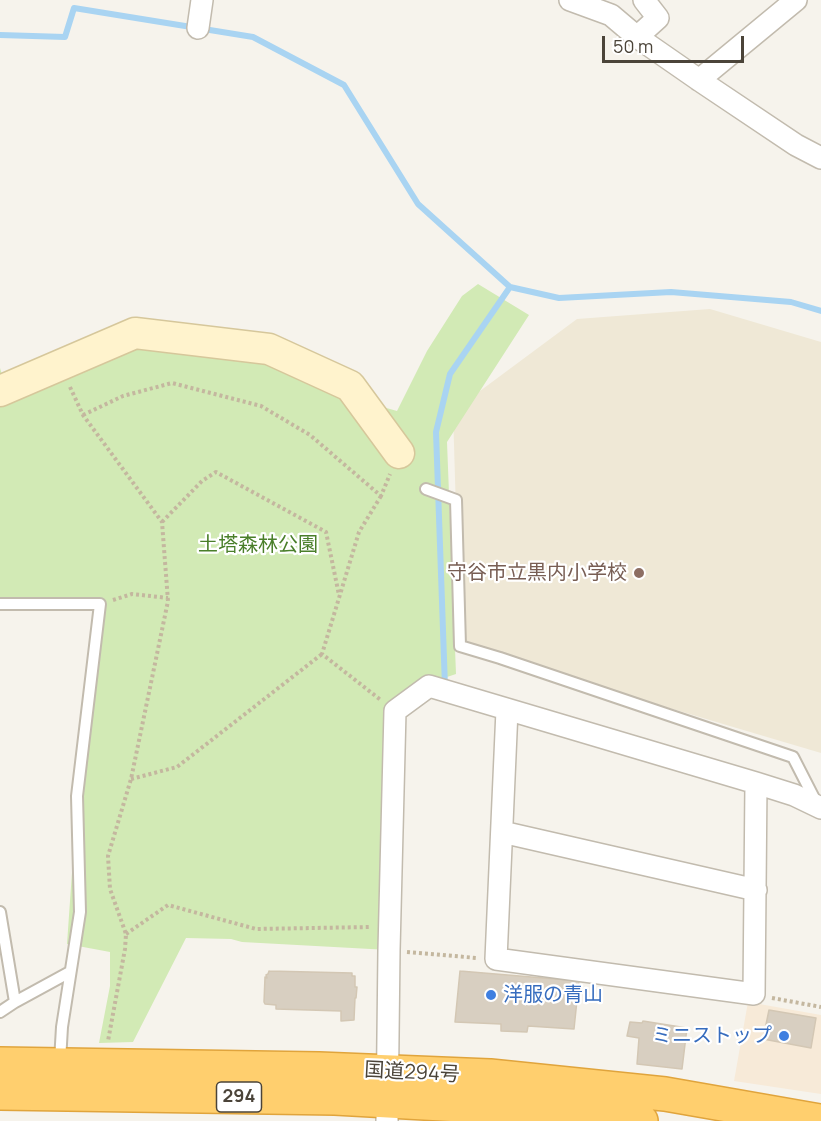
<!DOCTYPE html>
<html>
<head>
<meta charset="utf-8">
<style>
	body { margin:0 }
	#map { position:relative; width:821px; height:1121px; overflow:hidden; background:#f6f3ec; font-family:Manrope,sans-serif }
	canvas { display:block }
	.scale { position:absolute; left:602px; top:36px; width:142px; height:27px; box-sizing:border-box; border:3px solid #4b4439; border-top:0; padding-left:8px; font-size:18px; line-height:21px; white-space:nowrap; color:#4b4439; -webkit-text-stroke:4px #fff; paint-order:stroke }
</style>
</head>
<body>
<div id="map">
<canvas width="821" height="1121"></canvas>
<div class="scale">50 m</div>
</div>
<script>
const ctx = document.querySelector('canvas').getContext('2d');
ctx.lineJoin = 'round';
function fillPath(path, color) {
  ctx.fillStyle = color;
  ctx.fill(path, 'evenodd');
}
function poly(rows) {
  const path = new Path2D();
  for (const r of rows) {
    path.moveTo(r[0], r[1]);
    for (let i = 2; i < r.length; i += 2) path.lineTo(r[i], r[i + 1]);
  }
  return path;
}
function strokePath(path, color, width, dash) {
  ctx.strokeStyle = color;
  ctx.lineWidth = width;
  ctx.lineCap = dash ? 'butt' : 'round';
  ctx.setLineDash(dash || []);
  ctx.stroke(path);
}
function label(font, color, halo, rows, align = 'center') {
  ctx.font = font + ' Manrope,"Noto Sans JP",sans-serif';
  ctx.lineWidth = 4.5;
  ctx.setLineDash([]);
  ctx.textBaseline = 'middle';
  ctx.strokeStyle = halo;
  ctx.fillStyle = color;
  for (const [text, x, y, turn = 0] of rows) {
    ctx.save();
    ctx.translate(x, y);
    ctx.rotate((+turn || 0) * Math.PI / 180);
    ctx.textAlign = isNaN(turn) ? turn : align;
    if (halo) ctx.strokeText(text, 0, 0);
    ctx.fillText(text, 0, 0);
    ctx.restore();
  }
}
const commercial = poly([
	[748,1002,821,1015,821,1094,734,1081]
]);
const education = poly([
	[710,309,821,342,821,753,460,646,453,411,577,319]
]);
const green = poly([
	[478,284,529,315,447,442,456,674,429,683,395,711,389,950,242,942,231,939,186,938,133,1042,99,1043,110,986,110,952,67,944,81,743,95,604,0,603,0,368,6,388,135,333,257,348,362,401,397,411,427,351,462,296]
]);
const stream = poly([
	[0,35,65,37,74,8,253,37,344,85,418,204,510,287],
	[445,687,436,432,450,374,510,287,559,298,671,292,791,302,821,311]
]);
const building = poly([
	[269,971,352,973,352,976,355,976,355,987,357,987,356,998,355,998,354,1020,341,1021,341,1011,276,1009,276,1005,265,1004,264,1002,265,977,267,978,266,975,268,974,269,971],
	[460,971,579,981,574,1029,528,1026,527,1032,501,1031,501,1024,455,1022,460,971],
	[769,1010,816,1018,811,1048,763,1039,769,1010],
	[643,1021,687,1028,682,1069,637,1064,639,1038,627,1036,630,1022,642,1023,643,1021]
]);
const path = poly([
	[70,387,83,415,162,522,168,601,131,779,108,856,110,889,126,934,125,949,108,1041],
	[83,415,123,396,172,383,261,406,310,435,381,496,390,474],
	[381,496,359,532,322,654,382,701],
	[162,522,202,481,216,472,326,532,339,595],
	[113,600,132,594,168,598],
	[131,779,177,767,322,654],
	[126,934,168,905,256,929,371,927],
	[407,952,477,958],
	[772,998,821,1007]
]);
const lane = poly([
	[426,489,456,500,460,646,500,658,793,757,817,804],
	[0,604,100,604,77,796,80,912,62,1027,60,1061],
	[0,912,15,1002],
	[0,1012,15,1002,70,972]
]);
const street = poly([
	[570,0,611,15,637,37,699,80,796,145,821,158],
	[198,28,202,0],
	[637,37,658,18,644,0],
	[699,80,796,0],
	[507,710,496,959,754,994,756,783],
	[502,832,756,890],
	[387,1121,389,950,395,711,429,686,756,783,794,795,821,808]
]);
const secondary = poly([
	[0,391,135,333,269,349,350,386,399,453]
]);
const highway = poly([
	[0,1064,319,1069,490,1076,665,1094,820,1121],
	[0,1093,335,1098,585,1112,641,1121]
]);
const markers = [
	[639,573,6,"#8d6e63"],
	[491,995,6,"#3f7fe0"],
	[784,1036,6,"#3f7fe0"]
];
const shields = [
	[239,1097,45]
];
const shieldNames = [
	["294",239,1097]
];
const parkNames = [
	["土塔森林公園",258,545]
];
const educationNames = [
	["守谷市立黒内小学校",627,573]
];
const shopNames = [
	["洋服の青山",503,995],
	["ミニストップ",772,1036,"right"]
];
const streetNames = [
	["国道294号",412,1073,3]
];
fillPath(commercial, '#f7ead8');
fillPath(education, '#efe8d6');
fillPath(green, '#d2eab5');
strokePath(stream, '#a9d4f2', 6);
fillPath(building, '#d8cfc1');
strokePath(building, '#d3c7b4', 1.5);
strokePath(lane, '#c2bbae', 14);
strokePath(street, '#c2bbae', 24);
strokePath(secondary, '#d6c79b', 33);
strokePath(highway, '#e0a43c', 36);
strokePath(path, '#c4b79f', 4, [3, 3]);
strokePath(lane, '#fff', 10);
strokePath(street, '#fff', 21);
strokePath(secondary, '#fff3cd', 30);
strokePath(highway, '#ffcf6e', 33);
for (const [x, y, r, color] of markers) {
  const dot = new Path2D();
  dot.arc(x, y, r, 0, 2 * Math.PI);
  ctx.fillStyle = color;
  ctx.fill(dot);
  strokePath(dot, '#fff', 2);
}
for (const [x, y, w] of shields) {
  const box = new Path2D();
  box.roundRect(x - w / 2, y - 15, w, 30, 4.5);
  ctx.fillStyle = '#fff';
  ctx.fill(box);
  strokePath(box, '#4b4439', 1.5);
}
label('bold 18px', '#4b4439', null, shieldNames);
label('20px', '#4a7f2a', '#fff', parkNames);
label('20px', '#785e54', '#fff', educationNames, 'right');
label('20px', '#366cbe', '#fff', shopNames, 'left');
label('20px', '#4b4439', '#fff', streetNames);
</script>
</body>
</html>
